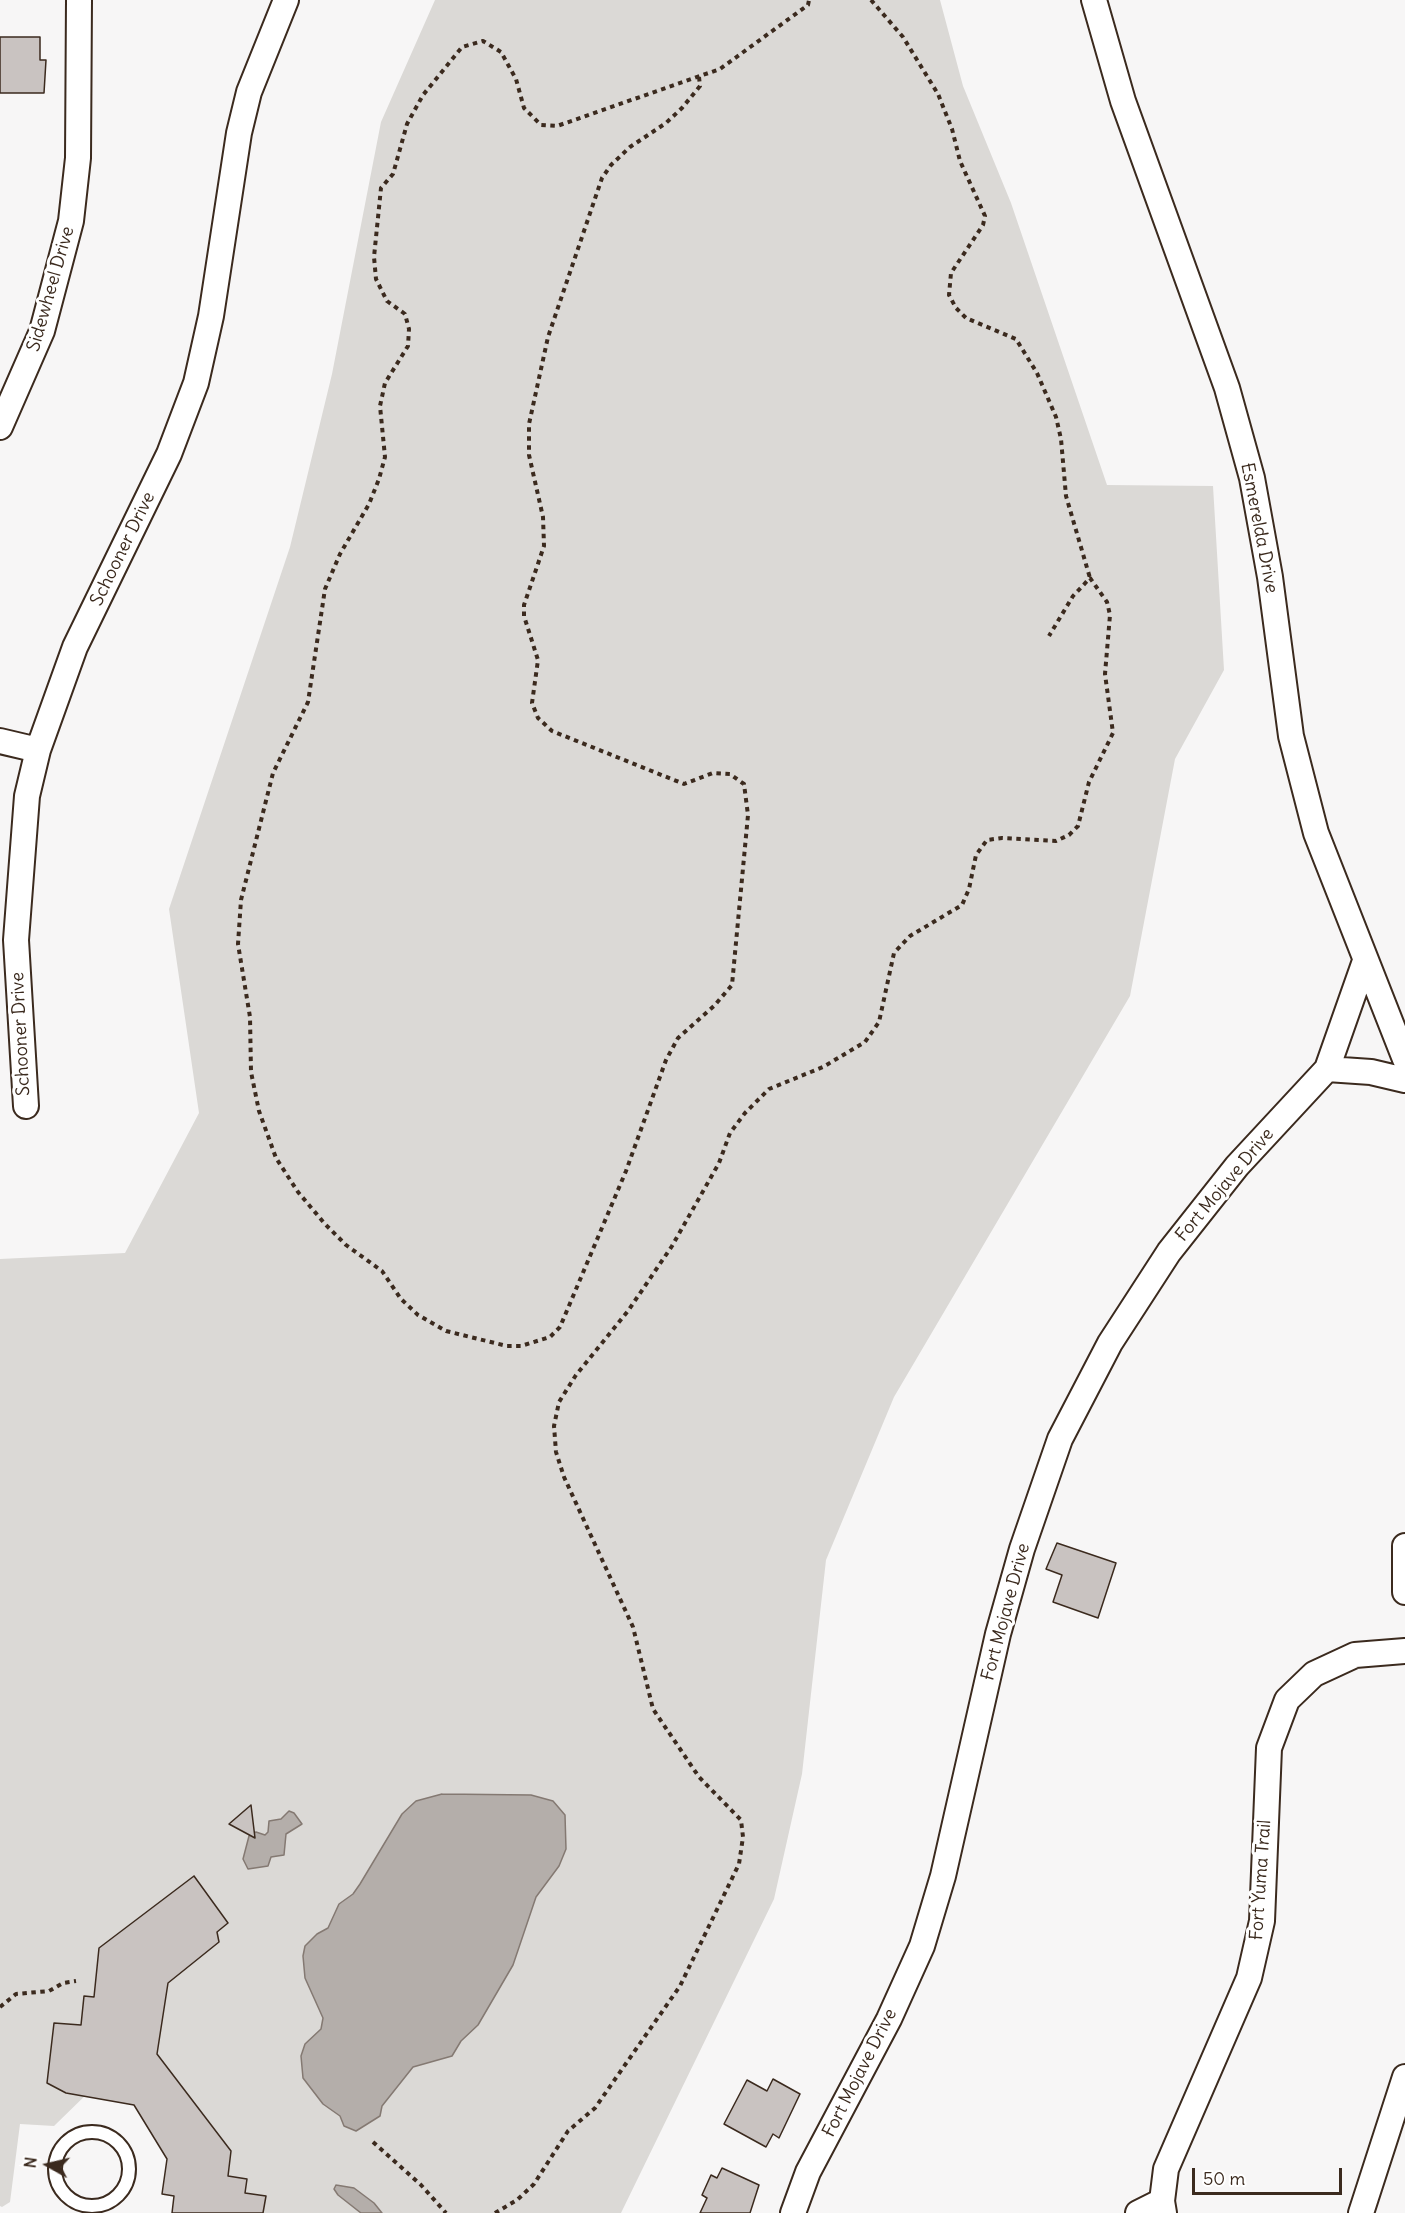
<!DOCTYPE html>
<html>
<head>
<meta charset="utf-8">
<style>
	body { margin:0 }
	#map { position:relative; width:1405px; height:2213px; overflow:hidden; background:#f7f6f6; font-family:Delius,sans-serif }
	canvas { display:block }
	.north { position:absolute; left:18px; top:2135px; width:60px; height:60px; -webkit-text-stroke:4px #fff; paint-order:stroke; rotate:278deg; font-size:16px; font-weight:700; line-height:24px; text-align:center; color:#3b2a1e }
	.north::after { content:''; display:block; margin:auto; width:21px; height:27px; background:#3b2a1e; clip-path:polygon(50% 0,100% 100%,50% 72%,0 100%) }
	.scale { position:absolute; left:1192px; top:2168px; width:150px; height:27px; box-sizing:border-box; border:3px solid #3b2a1e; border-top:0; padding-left:8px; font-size:18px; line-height:21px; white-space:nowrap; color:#3b2a1e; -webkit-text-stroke:4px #fff; paint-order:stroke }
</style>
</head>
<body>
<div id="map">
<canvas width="1405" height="2213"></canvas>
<div class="north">N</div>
<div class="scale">50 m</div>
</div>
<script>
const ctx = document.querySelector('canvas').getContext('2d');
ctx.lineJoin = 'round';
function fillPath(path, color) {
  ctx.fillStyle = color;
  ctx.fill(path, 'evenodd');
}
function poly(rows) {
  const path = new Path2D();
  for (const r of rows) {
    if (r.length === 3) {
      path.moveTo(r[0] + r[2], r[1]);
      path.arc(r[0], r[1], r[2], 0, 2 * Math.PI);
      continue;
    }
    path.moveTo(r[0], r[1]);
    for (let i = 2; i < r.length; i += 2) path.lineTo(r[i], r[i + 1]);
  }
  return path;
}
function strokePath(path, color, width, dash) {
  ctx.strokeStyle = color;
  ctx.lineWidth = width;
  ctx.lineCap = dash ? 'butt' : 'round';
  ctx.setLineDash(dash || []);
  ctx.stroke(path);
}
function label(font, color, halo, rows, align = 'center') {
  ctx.font = font + ' Delius,sans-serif';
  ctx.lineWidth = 6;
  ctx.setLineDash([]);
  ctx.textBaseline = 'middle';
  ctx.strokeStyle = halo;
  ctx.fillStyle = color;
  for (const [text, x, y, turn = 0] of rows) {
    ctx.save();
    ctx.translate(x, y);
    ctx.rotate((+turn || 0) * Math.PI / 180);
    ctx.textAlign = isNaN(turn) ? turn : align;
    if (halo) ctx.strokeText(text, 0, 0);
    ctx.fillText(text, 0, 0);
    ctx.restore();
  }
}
const green = poly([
	[435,0,940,0,963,86,1011,203,1107,485,1213,486,1224,670,1175,759,1130,996,894,1397,826,1560,802,1774,774,1899,621,2213,234,2213,131,2051,54,2126,20,2124,10,2202,2,2207,0,2206,0,1259,125,1253,199,1113,169,909,290,547,332,374,381,122]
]);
const water = poly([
	[442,1794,531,1795,553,1801,565,1815,566,1849,559,1866,536,1897,513,1965,478,2025,461,2041,452,2056,413,2067,382,2106,380,2116,356,2131,344,2126,340,2116,323,2104,303,2078,301,2056,305,2044,321,2029,323,2018,305,1978,303,1956,305,1946,317,1934,328,1928,339,1904,353,1894,360,1884,402,1814,416,1801,442,1794],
	[289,1811,294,1813,302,1824,286,1834,284,1855,271,1857,268,1866,248,1869,243,1859,249,1836,256,1832,265,1835,268,1832,269,1821,281,1819,289,1811],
	[336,2185,354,2188,374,2203,382,2213,361,2213,338,2195,334,2189,336,2185]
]);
const building = poly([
	[0,37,40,37,40,60,46,60,44,93,0,93,0,37],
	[1057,1543,1116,1563,1098,1618,1053,1602,1062,1575,1046,1569,1057,1543],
	[251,1805,255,1838,229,1824,251,1805],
	[194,1876,228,1923,217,1932,219,1942,168,1983,157,2054,231,2151,228,2176,247,2179,245,2193,266,2196,263,2213,172,2213,174,2196,162,2194,167,2159,134,2105,66,2093,47,2083,54,2023,81,2025,84,1996,94,1997,99,1948,194,1876],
	[773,2079,800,2094,779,2138,773,2134,766,2147,724,2124,747,2080,767,2091,773,2079],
	[722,2168,759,2185,750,2213,700,2213,707,2198,702,2195,711,2175,717,2178,722,2168]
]);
const path = poly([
	[871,0,903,37,938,94,952,129,960,161,985,216,983,225,951,273,949,295,956,308,966,318,1016,339,1037,373,1056,417,1061,439,1066,496,1090,578],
	[699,77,700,86,682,108,666,123,630,147,611,165,602,178,548,337,529,424,529,455,543,517,544,546,524,605,524,616,538,660,532,703,538,718,552,731,684,784,713,773,730,774,744,784,748,815,732,985,714,1006,678,1038,666,1060,626,1171,560,1327,550,1337,521,1346,507,1346,446,1331,418,1315,401,1299,382,1271,346,1245,325,1224,298,1192,276,1158,259,1111,251,1072,250,1017,238,944,241,900,273,773,308,702,325,589,340,554,369,504,379,479,385,457,380,406,385,383,408,346,409,329,405,314,387,301,376,279,374,257,381,188,393,174,407,124,423,95,462,47,483,41,501,52,516,79,524,108,541,125,557,126,720,69,808,5,809,0],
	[0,2007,16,1994,49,1991,63,1983,76,1981],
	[373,2142,421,2185,446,2213],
	[495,2213,517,2200,534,2184,568,2131,595,2108,680,1986,739,1864,743,1837,741,1820,699,1777,653,1709,633,1627,564,1477,556,1452,554,1426,559,1402,576,1375,628,1311,672,1246,719,1163,730,1133,745,1113,769,1089,823,1067,865,1042,879,1022,894,953,910,936,962,905,969,889,976,855,987,840,1002,838,1056,841,1069,835,1078,826,1089,782,1113,733,1105,674,1110,615,1107,602,1090,578,1073,596,1049,636]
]);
const lane = poly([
	[92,2169,37]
]);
const street = poly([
	[1094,0,1123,101,1227,388,1252,478,1270,577,1291,736,1316,833,1405,1059],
	[0,427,42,331,71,221,78,158,79,0],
	[0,741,38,750],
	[1365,961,1327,1069,1371,1072,1405,1080],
	[26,1106,16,940,27,796,38,750,75,647,169,454,196,383,211,316,239,133,249,92,286,0],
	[1405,1546,1405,1592],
	[793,2213,808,2172,889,2019,922,1946,943,1876,998,1634,1022,1549,1060,1439,1110,1343,1169,1252,1237,1166,1327,1069],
	[1138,2213,1162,2201],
	[1164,2213,1162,2201,1166,2169,1249,1978,1262,1921,1269,1748,1287,1700,1314,1674,1355,1655,1405,1651],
	[1361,2213,1405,2077]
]);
const streetNames = [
	["Sidewheel Drive",51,289,-74],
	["Esmerelda Drive",1259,528,79],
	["Schooner Drive",123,549,-64],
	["Schooner Drive",21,1034,-93],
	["Fort Mojave Drive",1225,1185,-50],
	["Fort Mojave Drive",1006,1612,-75],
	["Fort Yuma Trail",1261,1880,-86],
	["Fort Mojave Drive",860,2073,-63]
];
fillPath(green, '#dbd9d6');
fillPath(water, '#b4aeaa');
strokePath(water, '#847972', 1.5);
fillPath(building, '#c9c3c1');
strokePath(building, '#3b2a1e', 1.5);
strokePath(lane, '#3b2a1e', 16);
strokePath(street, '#3b2a1e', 28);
strokePath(path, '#3b2a1e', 4, [4.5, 4.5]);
strokePath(lane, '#fff', 12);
strokePath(street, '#fff', 24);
label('18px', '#3b2a1e', '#fff', streetNames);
</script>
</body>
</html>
